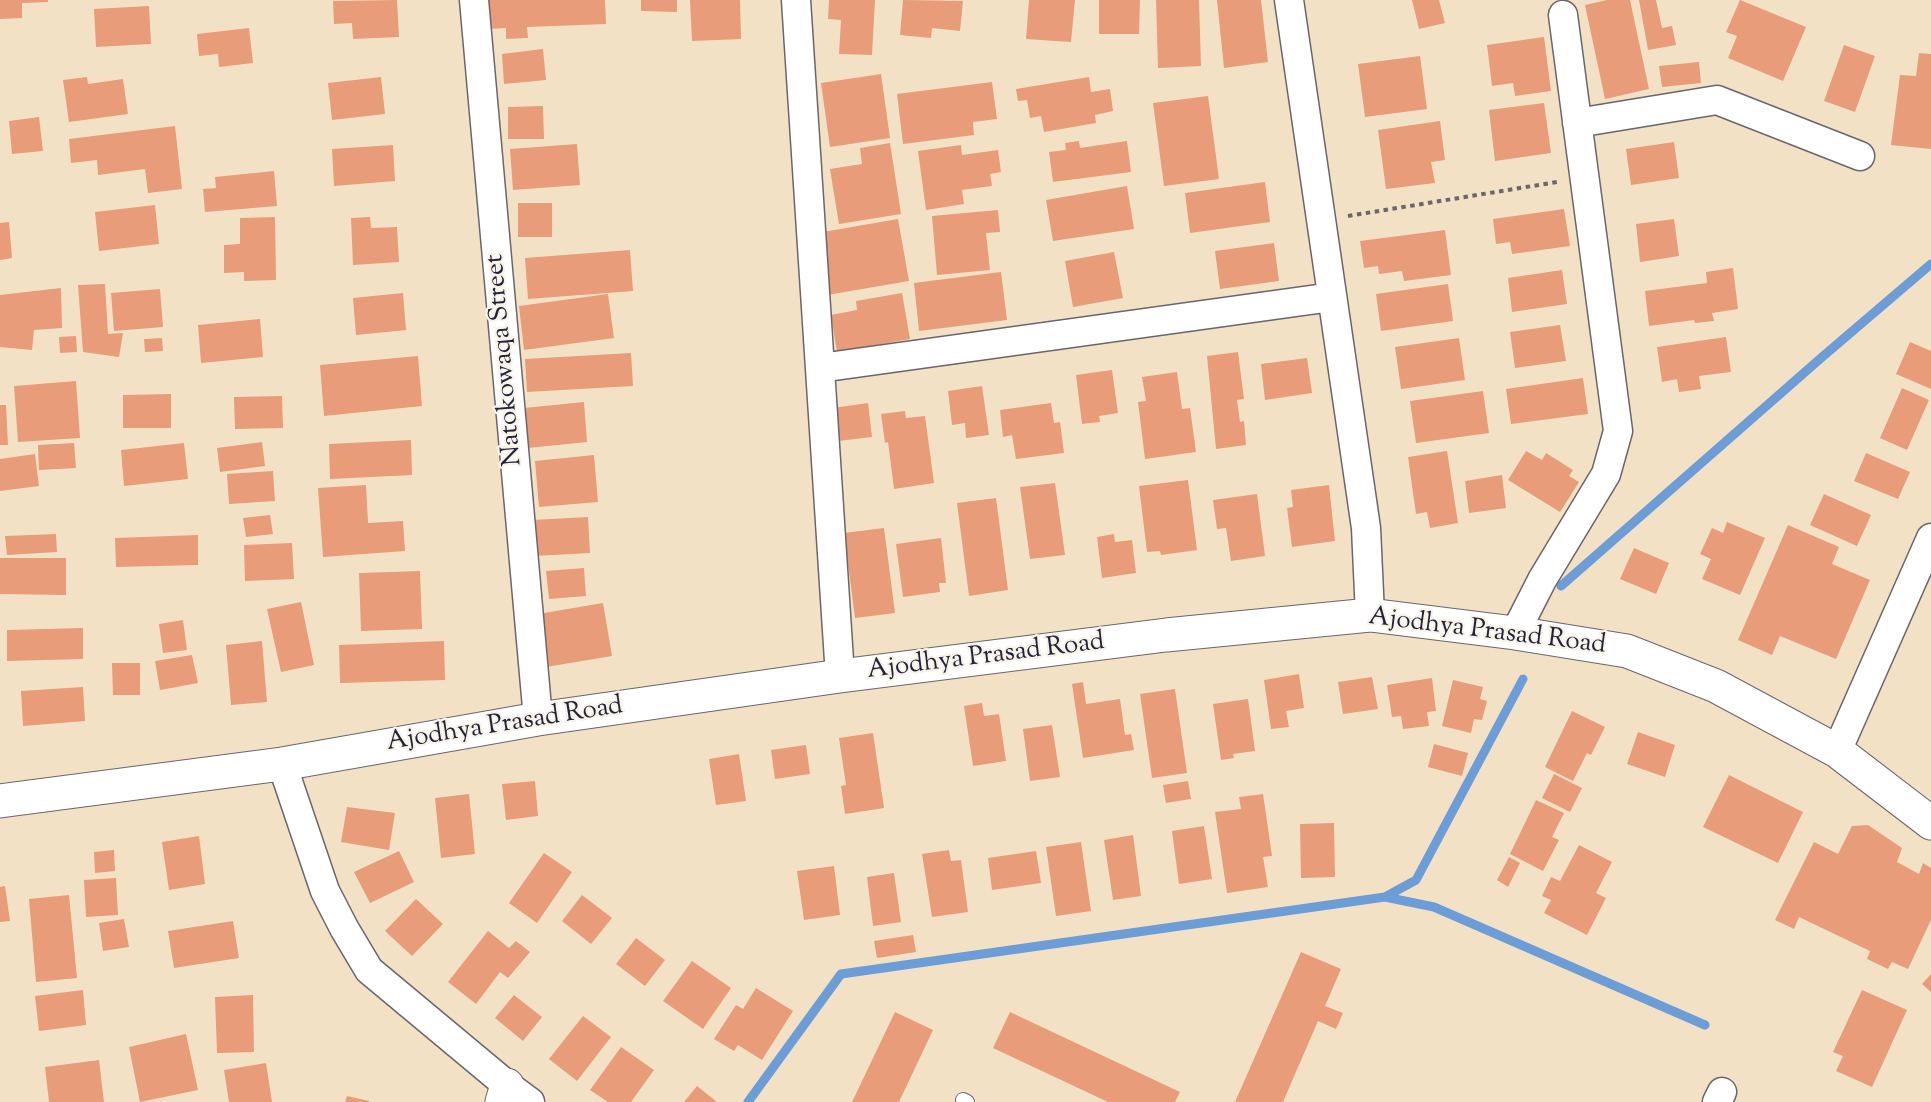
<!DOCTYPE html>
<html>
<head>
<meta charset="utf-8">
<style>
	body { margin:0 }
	canvas { display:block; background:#f3e1c6 }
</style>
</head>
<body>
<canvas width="1931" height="1102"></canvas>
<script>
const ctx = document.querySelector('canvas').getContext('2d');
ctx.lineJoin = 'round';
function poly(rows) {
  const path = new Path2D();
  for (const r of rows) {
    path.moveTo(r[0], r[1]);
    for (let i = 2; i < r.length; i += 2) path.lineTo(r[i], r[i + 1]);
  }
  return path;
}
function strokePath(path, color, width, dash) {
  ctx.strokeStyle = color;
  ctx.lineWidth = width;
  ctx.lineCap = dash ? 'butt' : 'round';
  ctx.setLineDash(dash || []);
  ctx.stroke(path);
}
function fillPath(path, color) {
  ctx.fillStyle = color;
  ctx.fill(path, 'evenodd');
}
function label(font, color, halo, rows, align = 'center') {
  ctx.font = font + ' "Sorts Mill Goudy",serif';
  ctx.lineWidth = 4.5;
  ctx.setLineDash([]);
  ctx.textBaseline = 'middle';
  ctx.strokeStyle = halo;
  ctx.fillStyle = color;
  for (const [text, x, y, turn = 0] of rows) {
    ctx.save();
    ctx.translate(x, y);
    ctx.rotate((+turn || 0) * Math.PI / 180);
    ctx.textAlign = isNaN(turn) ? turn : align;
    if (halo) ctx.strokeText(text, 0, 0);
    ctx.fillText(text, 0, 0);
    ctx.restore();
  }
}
const stream = poly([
	[1561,586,1821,358,1931,264],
	[1385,897,1434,907,1705,1025],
	[748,1102,841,974,1385,897,1416,880,1523,679]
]);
const building = poly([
	[0,0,48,0,48,2,22,3,22,18,0,19],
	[397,0,399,37,353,39,352,23,334,24,333,1],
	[487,0,605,0,606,24,527,27,528,38,506,39,506,28,488,29],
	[641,0,677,0,677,12,641,11],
	[690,0,740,0,741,39,692,41],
	[829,0,875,0,872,55,839,54,841,20,828,19],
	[903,0,963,1,960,31,932,28,931,38,900,35],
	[1029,0,1075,0,1071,42,1026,39],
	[1099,0,1140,0,1139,34,1099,34],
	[1156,0,1199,0,1201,66,1158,68],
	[1217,0,1261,0,1268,62,1224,68],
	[1412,0,1439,0,1445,23,1419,29],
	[1607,0,1630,0,1649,89,1605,99,1585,5],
	[1639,0,1656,0,1662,28,1672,26,1676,45,1648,50],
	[1740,0,1806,27,1783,81,1728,58,1737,36,1726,32],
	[149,6,151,44,96,47,94,9],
	[249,28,253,63,219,67,218,54,199,56,197,34],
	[1544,37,1551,91,1515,96,1513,83,1492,86,1487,45],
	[1844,45,1875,56,1855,112,1824,101],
	[543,49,546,80,504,84,502,54],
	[1919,53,1931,54,1931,149,1891,145,1900,75,1916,76],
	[1420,56,1427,109,1365,117,1358,64],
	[1699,62,1701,83,1662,87,1659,66],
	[881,74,890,138,830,147,821,83],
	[87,77,88,84,123,79,128,114,69,122,63,80],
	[381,77,385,114,332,120,328,83],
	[1089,77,1091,92,1110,89,1113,111,1095,115,1096,123,1044,132,1041,116,1030,118,1027,100,1018,101,1016,89],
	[992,82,997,119,973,122,974,135,903,144,897,94],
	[1208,96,1219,179,1164,186,1153,103],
	[1544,103,1551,153,1495,161,1489,110],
	[543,106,544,139,508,139,508,107],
	[39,117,43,151,12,154,9,121],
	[1440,121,1445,160,1431,162,1435,183,1386,189,1378,130],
	[175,126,182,189,148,193,145,169,98,175,97,160,71,163,69,139],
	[1079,141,1080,148,1127,141,1131,172,1053,182,1049,152,1066,150,1065,143],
	[1674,142,1679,178,1631,185,1626,149],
	[890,143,901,214,839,224,830,169,862,164,860,148],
	[577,144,580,185,513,190,510,149],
	[393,145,395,181,334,186,332,149],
	[961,145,962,155,998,150,1001,172,990,174,992,186,962,190,964,204,926,210,918,151],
	[274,171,277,206,205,212,203,189,216,188,215,177],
	[1265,182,1270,222,1190,233,1185,193],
	[1127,186,1134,229,1053,241,1046,200],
	[518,203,552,203,552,237,518,237],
	[155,205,159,244,99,251,95,212],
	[1564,209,1570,246,1512,254,1510,242,1496,244,1493,219],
	[998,210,1000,232,986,233,990,270,937,275,932,216],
	[275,217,276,280,244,281,244,272,224,273,224,245,240,244,240,218],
	[370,217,371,228,397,227,399,262,353,265,351,218],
	[898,219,909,281,827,295,822,265,828,264,823,232],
	[1674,219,1679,256,1640,262,1636,224],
	[9,222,12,258,0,260,0,223],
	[1445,230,1451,275,1404,281,1402,271,1379,274,1378,266,1364,268,1360,241],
	[1274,243,1279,281,1220,289,1215,251],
	[630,250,633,291,528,299,525,258],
	[1114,252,1123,298,1073,307,1065,261],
	[1733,268,1738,309,1712,313,1714,321,1695,323,1694,320,1649,326,1645,291,1707,283,1706,272],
	[1562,270,1567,304,1512,312,1508,278],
	[1001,272,1007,320,919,331,914,283],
	[105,284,108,334,123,333,119,357,83,352,78,285],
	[1448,284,1453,321,1381,331,1376,294],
	[61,288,62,328,34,330,32,350,0,347,0,295],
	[160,289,163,327,114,331,111,293],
	[403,293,406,330,356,335,353,298],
	[902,293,910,339,837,352,831,315,857,310,856,301],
	[608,294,614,338,524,350,519,306],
	[260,319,263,357,201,363,198,325],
	[1560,325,1566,361,1515,368,1510,332],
	[76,336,77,352,60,353,59,337],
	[1726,337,1731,372,1699,376,1701,389,1679,392,1677,379,1662,382,1657,347],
	[162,338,163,351,145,352,144,339],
	[1459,338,1465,380,1401,389,1395,347],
	[1910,342,1931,351,1931,389,1896,374],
	[1238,352,1244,399,1237,400,1240,422,1244,421,1246,445,1216,449,1207,356],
	[631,353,633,386,527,392,525,359],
	[418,356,422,406,324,416,320,365],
	[1307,358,1312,393,1265,400,1261,364],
	[1112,370,1118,413,1099,416,1100,422,1082,424,1076,375],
	[1177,372,1182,409,1190,408,1196,452,1145,459,1138,402,1146,401,1142,377],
	[1583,378,1588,414,1511,424,1506,389],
	[76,381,80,438,18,442,14,386],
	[982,386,989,435,966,438,965,423,952,425,948,391],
	[1902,388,1929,400,1907,450,1880,438],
	[1483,391,1489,433,1416,443,1410,401],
	[171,394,171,428,123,428,123,395],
	[282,396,283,428,235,429,234,397],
	[584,402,587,442,528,448,524,408],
	[868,403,872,437,838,441,833,408],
	[1051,403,1054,423,1060,422,1064,453,1016,459,1012,435,1003,437,1000,410],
	[0,405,6,405,8,445,0,445],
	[905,411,906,418,925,416,934,483,894,489,888,442,885,443,881,414],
	[411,440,412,475,330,479,329,444],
	[262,442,265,466,220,472,217,448],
	[74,443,76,468,39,470,38,445],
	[184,443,188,479,124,486,121,450],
	[1447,451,1458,523,1430,528,1427,512,1416,514,1408,457],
	[1526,451,1542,460,1546,453,1573,470,1569,476,1579,482,1560,512,1508,480],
	[1866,453,1910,472,1898,499,1854,481],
	[35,454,39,486,0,491,0,459],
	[594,455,598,502,539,507,535,461],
	[273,471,275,501,229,504,227,474],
	[1502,475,1506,508,1469,513,1465,481],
	[1188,480,1197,550,1161,555,1160,551,1147,552,1139,486],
	[1055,483,1065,555,1030,559,1020,487],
	[366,485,368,523,403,521,405,551,323,557,318,488],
	[1329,485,1335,541,1292,547,1287,508,1293,507,1291,490],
	[1257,494,1265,556,1231,561,1226,528,1217,529,1213,500],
	[1824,494,1871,515,1857,546,1810,525],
	[996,498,1008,590,969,596,957,503],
	[270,515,273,534,246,537,243,518],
	[588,517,590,553,535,556,532,520],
	[1727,522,1765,538,1740,595,1702,579,1711,559,1700,554,1712,528,1723,533],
	[1788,525,1839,547,1832,564,1870,580,1836,659,1780,636,1772,655,1738,640],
	[884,528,895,613,855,618,844,533],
	[56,534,57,552,7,555,5,536],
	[1114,534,1115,542,1132,540,1136,573,1102,578,1097,537],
	[198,535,198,565,116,567,115,538],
	[941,538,946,583,939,583,940,592,903,597,896,544],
	[292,543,294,579,245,581,244,545],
	[1634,548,1669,563,1656,594,1620,579],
	[0,558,66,558,66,595,0,594],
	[584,568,586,596,549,599,546,571],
	[420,571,422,629,361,631,359,573],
	[301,602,314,665,281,672,267,609],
	[603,603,612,656,546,667,538,614],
	[183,620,187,650,163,653,159,624],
	[83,628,83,659,7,661,7,630],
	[262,641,267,702,231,705,226,645],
	[444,641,445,680,340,683,339,645],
	[192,655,198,683,160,690,155,661],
	[112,663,140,663,140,695,113,695],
	[1299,674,1304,708,1286,711,1289,727,1271,729,1264,680],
	[1372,677,1378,709,1343,714,1338,682],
	[1432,678,1436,711,1427,712,1429,726,1403,729,1401,716,1392,717,1387,685],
	[1453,680,1483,687,1480,699,1487,701,1482,720,1474,719,1471,733,1442,726],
	[1083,682,1086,704,1120,699,1125,735,1131,734,1134,750,1083,758,1072,684],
	[83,687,85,721,23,726,21,691],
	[1175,689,1187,773,1152,778,1140,694],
	[1248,699,1255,751,1233,754,1234,758,1221,760,1213,704],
	[982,703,984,716,999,714,1006,761,973,766,964,706],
	[1572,711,1605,727,1591,755,1587,753,1573,781,1545,767],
	[1052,725,1060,777,1030,781,1023,729],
	[1638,732,1675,745,1665,777,1627,764],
	[873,733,884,808,845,814,841,786,846,785,839,738],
	[1434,744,1468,753,1462,776,1428,767],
	[806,745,810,774,775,779,771,750],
	[739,754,746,801,716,805,709,759],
	[1554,774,1582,788,1570,812,1542,798],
	[1729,775,1803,812,1778,863,1703,827],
	[535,781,538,816,506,820,502,784],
	[1188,781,1191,799,1166,803,1163,785],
	[469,794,475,854,441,858,435,798],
	[1263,794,1272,856,1263,857,1268,887,1227,893,1215,812,1241,809,1239,797],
	[1536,800,1564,813,1552,837,1559,840,1543,871,1510,854],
	[347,807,395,813,389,850,341,842],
	[1334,823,1335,877,1301,878,1300,824],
	[1868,825,1902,848,1897,862,1919,874,1923,863,1931,868,1931,920,1908,969,1892,962,1888,969,1867,959,1870,951,1799,917,1794,929,1775,920,1814,842,1838,854,1852,826],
	[1204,826,1212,879,1179,884,1172,831],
	[1133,835,1141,896,1113,900,1104,840],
	[199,836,205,884,169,890,162,842],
	[1081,842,1091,911,1056,916,1046,847],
	[1579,845,1612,862,1596,893,1606,898,1587,935,1544,913,1551,900,1542,896,1551,877,1560,881],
	[114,850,115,871,95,873,94,852],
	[949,850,951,861,961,860,968,912,932,917,922,854],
	[399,851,414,882,370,903,354,872],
	[1036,851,1041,883,992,890,988,858],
	[544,853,572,872,537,923,509,903],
	[1509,857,1520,863,1508,887,1497,880],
	[834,866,840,915,804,920,797,871],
	[894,873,901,922,873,926,867,877],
	[116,878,118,915,86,917,84,880],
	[5,886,10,921,0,922,0,887],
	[69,895,77,978,36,982,29,899],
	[582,895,612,918,591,944,562,921],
	[416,899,443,924,412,956,385,931],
	[124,919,129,947,103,951,99,923],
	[233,921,239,958,174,968,168,931],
	[488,931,509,948,516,941,530,952,508,978,500,972,476,1004,448,982],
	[913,935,916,952,877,958,874,941],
	[636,938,665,960,645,986,616,964],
	[1301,952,1341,969,1325,1006,1343,1013,1336,1029,1318,1021,1283,1102,1235,1102],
	[692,961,731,988,703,1029,663,1001],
	[1931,974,1931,992,1922,984],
	[756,988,793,1011,762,1060,738,1045,734,1051,714,1039,736,1005,743,1009],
	[83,990,86,1025,39,1031,35,996],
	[1862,990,1907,1010,1872,1087,1836,1071,1843,1056,1833,1052],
	[253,995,254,1052,217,1053,215,997],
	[514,995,542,1017,523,1041,495,1018],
	[895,1012,933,1030,899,1102,852,1102],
	[1010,1012,1180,1092,1175,1102,1108,1102,993,1048],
	[583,1016,611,1037,577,1081,549,1059],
	[186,1034,198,1090,140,1102,129,1047],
	[621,1047,654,1070,631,1102,608,1102,590,1090],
	[99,1060,104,1102,49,1102,45,1067],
	[266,1063,272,1102,229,1102,224,1070],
	[697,1086,717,1102,684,1102],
	[347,1096,369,1101,369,1102,345,1102]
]);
const path = poly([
	[1348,216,1557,182]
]);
const lane = poly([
	[963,1100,967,1102]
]);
const street = poly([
	[474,0,538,719],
	[796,0,840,676],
	[1289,0,1366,528,1370,615],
	[1577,123,1717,100,1860,156],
	[820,368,1332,297],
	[1515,633,1542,580,1606,474,1618,431,1563,15],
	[1837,751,1931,538],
	[282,764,325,891,344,928,369,970,507,1085,530,1102],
	[1717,1102,1722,1092]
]);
const secondary = poly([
	[0,801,282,764,538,719,840,676,1166,635,1370,615,1515,633,1627,651,1716,686,1837,751,1931,823],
	[502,1102,507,1085]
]);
const streetNames = [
	["Natokowaqa Street",506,360,-95],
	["Ajodhya Prasad Road",1487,633,7],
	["Ajodhya Prasad Road",986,658,-7],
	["Ajodhya Prasad Road",505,726,-9]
];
strokePath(stream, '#6d9dd7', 9);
fillPath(building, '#e89c7a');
strokePath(lane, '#6b656c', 16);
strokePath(street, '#6b656c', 31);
strokePath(secondary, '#6b656c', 35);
strokePath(path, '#6b656c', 4, [4.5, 4.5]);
strokePath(lane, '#fff', 14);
strokePath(street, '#fff', 28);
strokePath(secondary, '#fff', 33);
label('26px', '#22223b', '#f7f3e8', streetNames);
</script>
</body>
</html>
